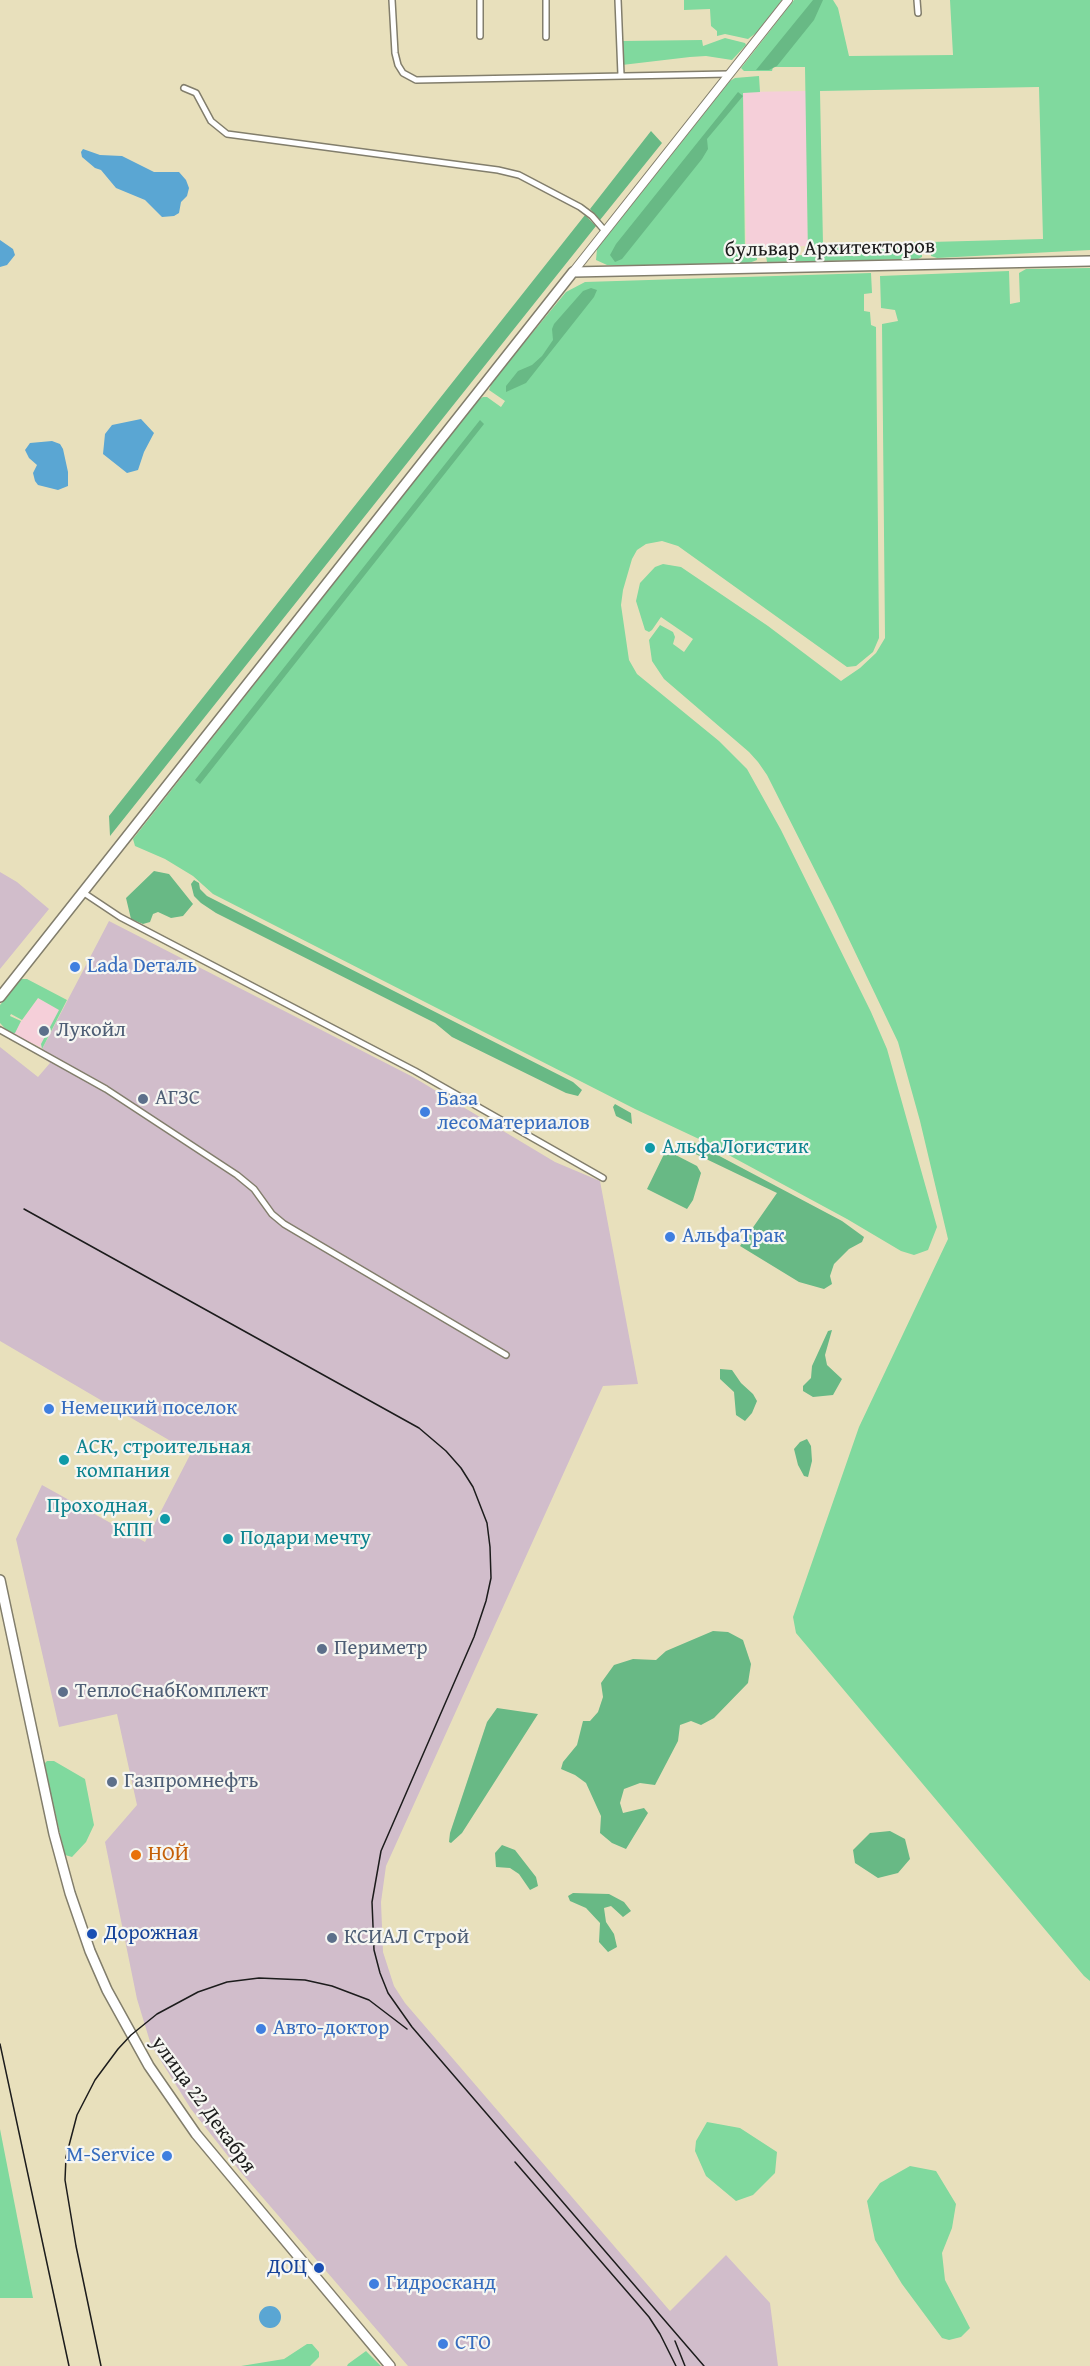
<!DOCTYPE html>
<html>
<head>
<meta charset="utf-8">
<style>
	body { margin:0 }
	canvas { display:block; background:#e8e0bc }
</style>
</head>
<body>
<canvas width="1090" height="2366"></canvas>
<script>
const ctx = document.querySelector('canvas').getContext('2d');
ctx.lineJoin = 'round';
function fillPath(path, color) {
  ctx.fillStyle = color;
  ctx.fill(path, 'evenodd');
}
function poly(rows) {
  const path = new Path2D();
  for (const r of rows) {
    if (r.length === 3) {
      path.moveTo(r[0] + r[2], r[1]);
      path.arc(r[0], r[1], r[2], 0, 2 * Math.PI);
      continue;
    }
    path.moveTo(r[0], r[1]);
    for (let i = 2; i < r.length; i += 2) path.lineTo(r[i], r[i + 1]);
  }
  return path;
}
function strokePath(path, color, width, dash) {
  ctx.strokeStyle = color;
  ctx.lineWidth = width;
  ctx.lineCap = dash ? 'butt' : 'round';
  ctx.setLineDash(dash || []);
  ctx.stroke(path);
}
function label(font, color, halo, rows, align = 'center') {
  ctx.font = font + ' "Gentium Book Plus",serif';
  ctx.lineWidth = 4.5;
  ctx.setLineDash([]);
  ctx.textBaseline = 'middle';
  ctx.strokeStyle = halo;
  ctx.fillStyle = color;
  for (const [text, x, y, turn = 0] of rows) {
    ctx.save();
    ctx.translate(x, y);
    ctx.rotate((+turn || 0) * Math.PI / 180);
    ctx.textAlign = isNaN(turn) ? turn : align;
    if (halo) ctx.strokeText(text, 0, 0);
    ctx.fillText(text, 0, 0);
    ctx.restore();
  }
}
const built = poly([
	[806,91,808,246,746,247,743,92],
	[38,998,60,1010,42,1044,42,1048,12,1034]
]);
const industrial = poly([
	[0,872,17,882,49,909,0,969],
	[109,921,413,1077,555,1162,600,1181,638,1384,603,1386,386,1866,381,1902,383,1952,394,1986,405,2003,670,2311,726,2255,770,2303,778,2366,408,2366,239,2170,191,2109,151,2045,137,1999,105,1842,137,1805,117,1714,59,1727,16,1539,42,1485,145,1542,191,1453,0,1341,0,1047,38,1077,50,1063,39,1055]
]);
const green = poly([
	[684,0,782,0,756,33,748,39,725,34,717,36,717,31,711,26,710,9,684,10],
	[794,0,833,0,838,8,849,56,953,55,950,0,1090,0,1090,250,937,258,931,256,930,242,1043,239,1039,87,820,91,823,245,922,242,922,257,918,259,767,262,766,256,808,255,805,67,773,67,772,71,744,71,741,68],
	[725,38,745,43,746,45,732,60,706,56,690,57,622,65,622,41,702,40,703,46],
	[759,76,760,92,743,93,745,257,757,256,757,260,749,263,651,266,607,265,596,260,597,249,730,81,735,78],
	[1090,268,1090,1981,1084,1976,796,1633,793,1617,859,1427,948,1239,920,1121,898,1042,833,906,767,775,758,762,749,752,664,679,652,661,649,640,660,625,673,632,675,637,673,644,684,652,693,639,661,617,652,630,649,632,645,630,636,601,640,583,655,567,663,564,681,567,768,626,841,681,860,668,876,653,885,638,882,324,898,321,895,310,881,308,880,276,1009,271,1010,304,1020,302,1019,273,1026,269],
	[871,273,872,293,864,294,864,311,870,312,871,325,876,327,879,638,873,652,856,666,847,667,678,546,662,541,646,544,637,550,632,559,623,590,621,605,629,660,637,674,719,741,747,769,781,830,871,1012,887,1049,937,1227,928,1250,914,1255,901,1251,847,1219,699,1139,635,1109,213,894,193,876,165,859,135,846,133,839,478,400,483,397,487,397,501,407,505,401,489,390,492,382,566,292,585,282],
	[21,979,27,979,67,1000,42,1049,41,1044,59,1010,38,998,22,1020,11,1014,10,1016,21,1021,15,1033,10,1034,0,1023,0,1005],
	[47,1761,54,1761,85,1779,94,1825,86,1842,72,1857,65,1855,44,1764],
	[707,2122,740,2128,777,2152,775,2173,753,2195,736,2201,706,2176,695,2151,696,2141],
	[0,2129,33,2298,0,2298],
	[910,2166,936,2171,956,2204,952,2228,942,2253,945,2280,970,2328,961,2337,949,2340,942,2338,902,2284,875,2240,867,2201,880,2183],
	[307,2344,312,2344,319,2352,319,2357,310,2366,241,2366,284,2359],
	[366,2351,381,2366,347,2366,348,2364]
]);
const forest = poly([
	[813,0,823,0,814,20,777,66,769,70,756,70],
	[738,92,743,96,707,139,708,149,702,159,622,259,615,262,610,255,616,244],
	[651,131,662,143,600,220,590,209],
	[585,215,596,226,110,836,109,816],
	[591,288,597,290,594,297,526,383,506,392,506,386,518,371,532,365,542,356,553,340,552,329,554,324,583,291],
	[480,420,484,424,200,784,195,780],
	[154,871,169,874,193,904,183,916,171,918,158,912,153,914,150,922,143,924,131,919,126,898],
	[194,880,199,883,200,889,207,896,573,1082,582,1090,578,1096,566,1093,452,1037,435,1023,216,913,201,903,194,896,191,884],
	[615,1104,631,1113,632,1124,616,1116,613,1107],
	[685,1141,693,1142,842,1221,864,1237,862,1242,849,1249,834,1264,830,1276,832,1284,824,1289,799,1282,740,1246,777,1193,679,1146],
	[666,1150,697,1166,701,1173,693,1200,687,1209,647,1189],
	[832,1330,825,1355,827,1365,842,1379,833,1395,813,1397,803,1391,803,1386,811,1378,812,1366,828,1331],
	[720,1369,732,1370,741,1383,753,1394,757,1401,752,1413,745,1421,736,1415,734,1392,720,1379],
	[807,1439,811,1446,812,1461,808,1477,804,1476,798,1465,794,1449,800,1442],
	[713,1631,728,1632,743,1640,751,1664,748,1683,714,1718,701,1725,691,1721,680,1725,678,1741,655,1785,640,1783,624,1789,620,1803,623,1813,644,1808,648,1813,626,1849,612,1843,600,1833,601,1816,586,1783,575,1775,561,1769,563,1762,577,1745,583,1721,590,1721,598,1712,603,1697,601,1683,614,1665,633,1659,656,1660,666,1651],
	[497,1708,538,1714,462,1833,451,1843,449,1842,450,1833,487,1722],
	[890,1831,905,1839,910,1859,898,1873,878,1878,855,1863,853,1850,870,1833],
	[502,1845,515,1850,536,1877,538,1886,530,1890,519,1874,510,1868,496,1867,495,1853],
	[573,1893,609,1894,624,1902,631,1911,623,1917,611,1906,604,1908,606,1922,614,1934,617,1947,608,1952,599,1942,600,1923,586,1908,570,1901,568,1896]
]);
const water = poly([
	[83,149,100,155,122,156,154,172,179,172,186,180,189,188,187,196,181,202,179,213,174,216,162,217,145,200,116,188,101,170,95,168,82,157,81,152],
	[0,240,13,249,15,255,7,265,0,267],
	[141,419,154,433,144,452,138,470,127,473,103,454,105,434,112,425],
	[52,441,60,444,63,449,68,472,68,486,58,490,38,485,35,481,33,473,37,465,29,458,25,450,30,443],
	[270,2317,11]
]);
const street = poly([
	[392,0,395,53,398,65,403,73,416,80,729,74],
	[480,0,480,36],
	[546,0,546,37],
	[618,0,621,75],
	[917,0,918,13],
	[184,88,196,93,211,121,227,134,498,170,519,175,580,207,592,216,605,231],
	[84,893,120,917,415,1071,603,1178],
	[0,1030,106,1089,237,1175,254,1189,272,1214,284,1224,506,1355]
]);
const secondary = poly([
	[573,272,788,0]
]);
const primary = poly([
	[0,997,573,272,1090,261],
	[0,1580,54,1834,70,1893,90,1951,107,1990,149,2066,196,2134,390,2366]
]);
const rail = poly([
	[24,1209,419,1428,446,1451,461,1468,473,1487,487,1523,490,1547,491,1578,486,1601,474,1637,381,1851,372,1902,374,1950,380,1973,388,1993,412,2027,704,2366],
	[0,2044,69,2366],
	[515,2162,649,2317,660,2334,676,2366],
	[675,2341,685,2366],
	[101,2366,76,2246,65,2180,66,2157,77,2115,95,2080,118,2049,131,2035,157,2014,198,1992,227,1982,259,1978,305,1980,332,1986,369,2000,407,2029]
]);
const markers = [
	[75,967,6,"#3f7fe0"],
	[44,1031,6,"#5c6f8a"],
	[143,1099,6,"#5c6f8a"],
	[425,1112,6,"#3f7fe0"],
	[650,1148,6,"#0f9aa8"],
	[670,1237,6,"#3f7fe0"],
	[49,1409,6,"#3f7fe0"],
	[64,1460,6,"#0f9aa8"],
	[165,1519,6,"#0f9aa8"],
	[228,1539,6,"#0f9aa8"],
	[322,1649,6,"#5c6f8a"],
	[63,1692,6,"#5c6f8a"],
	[112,1782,6,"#5c6f8a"],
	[136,1855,6,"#e8710a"],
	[92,1934,6,"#1a4fb4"],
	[332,1938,6,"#5c6f8a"],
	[261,2029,6,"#3f7fe0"],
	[167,2156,6,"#3f7fe0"],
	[319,2268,6,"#1a4fb4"],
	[374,2284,6,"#3f7fe0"],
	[443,2344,6,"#3f7fe0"]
];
const streetNames = [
	["бульвар Архитекторов",830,249,-1],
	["улица 22 Декабря",203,2105,54]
];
const shopNames = [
	["Lada Dеталь",87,967],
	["База",437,1100],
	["лесоматериалов",437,1124],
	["АльфаТрак",682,1237],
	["Немецкий поселок",61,1409],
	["Авто-доктор",273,2029],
	["M-Service",155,2156,"right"],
	["Гидросканд",386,2284],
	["СТО",455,2344]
];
const serviceNames = [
	["Лукойл",56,1031],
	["АГЗС",155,1099],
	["Периметр",334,1649],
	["ТеплоСнабКомплект",75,1692],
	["Газпромнефть",124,1782],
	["КСИАЛ Строй",344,1938]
];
const cultureNames = [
	["АльфаЛогистик",662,1148],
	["АСК, строительная",76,1448],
	["компания",76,1472],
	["Проходная,",153,1507,"right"],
	["КПП",153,1531,"right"],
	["Подари мечту",240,1539]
];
const foodNames = [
	["НОЙ",148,1855]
];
const transitNames = [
	["Дорожная",104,1934],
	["ДОЦ",307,2268,"right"]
];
fillPath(built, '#f5cfd9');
fillPath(industrial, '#d1bdcb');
fillPath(green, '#80d99e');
fillPath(forest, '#68b985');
fillPath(water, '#5aa6d3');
strokePath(street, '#827e6c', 8);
strokePath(secondary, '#827e6c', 10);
strokePath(primary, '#827e6c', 12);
strokePath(street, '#fff', 5);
strokePath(secondary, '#fff', 8);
strokePath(primary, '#fff', 9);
strokePath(rail, '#1c1c1c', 1.5);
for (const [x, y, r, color] of markers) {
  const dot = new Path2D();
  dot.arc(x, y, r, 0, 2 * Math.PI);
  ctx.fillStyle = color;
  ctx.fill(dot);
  strokePath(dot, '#f6f6f2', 2);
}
label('21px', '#1c1c1c', '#f6f6f2', streetNames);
label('21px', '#366cbe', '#f6f6f2', shopNames, 'left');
label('21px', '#4e5e75', '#f6f6f2', serviceNames, 'left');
label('21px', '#0d838f', '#f6f6f2', cultureNames, 'left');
label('21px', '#c56008', '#f6f6f2', foodNames, 'left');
label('21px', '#164399', '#f6f6f2', transitNames, 'left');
</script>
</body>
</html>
